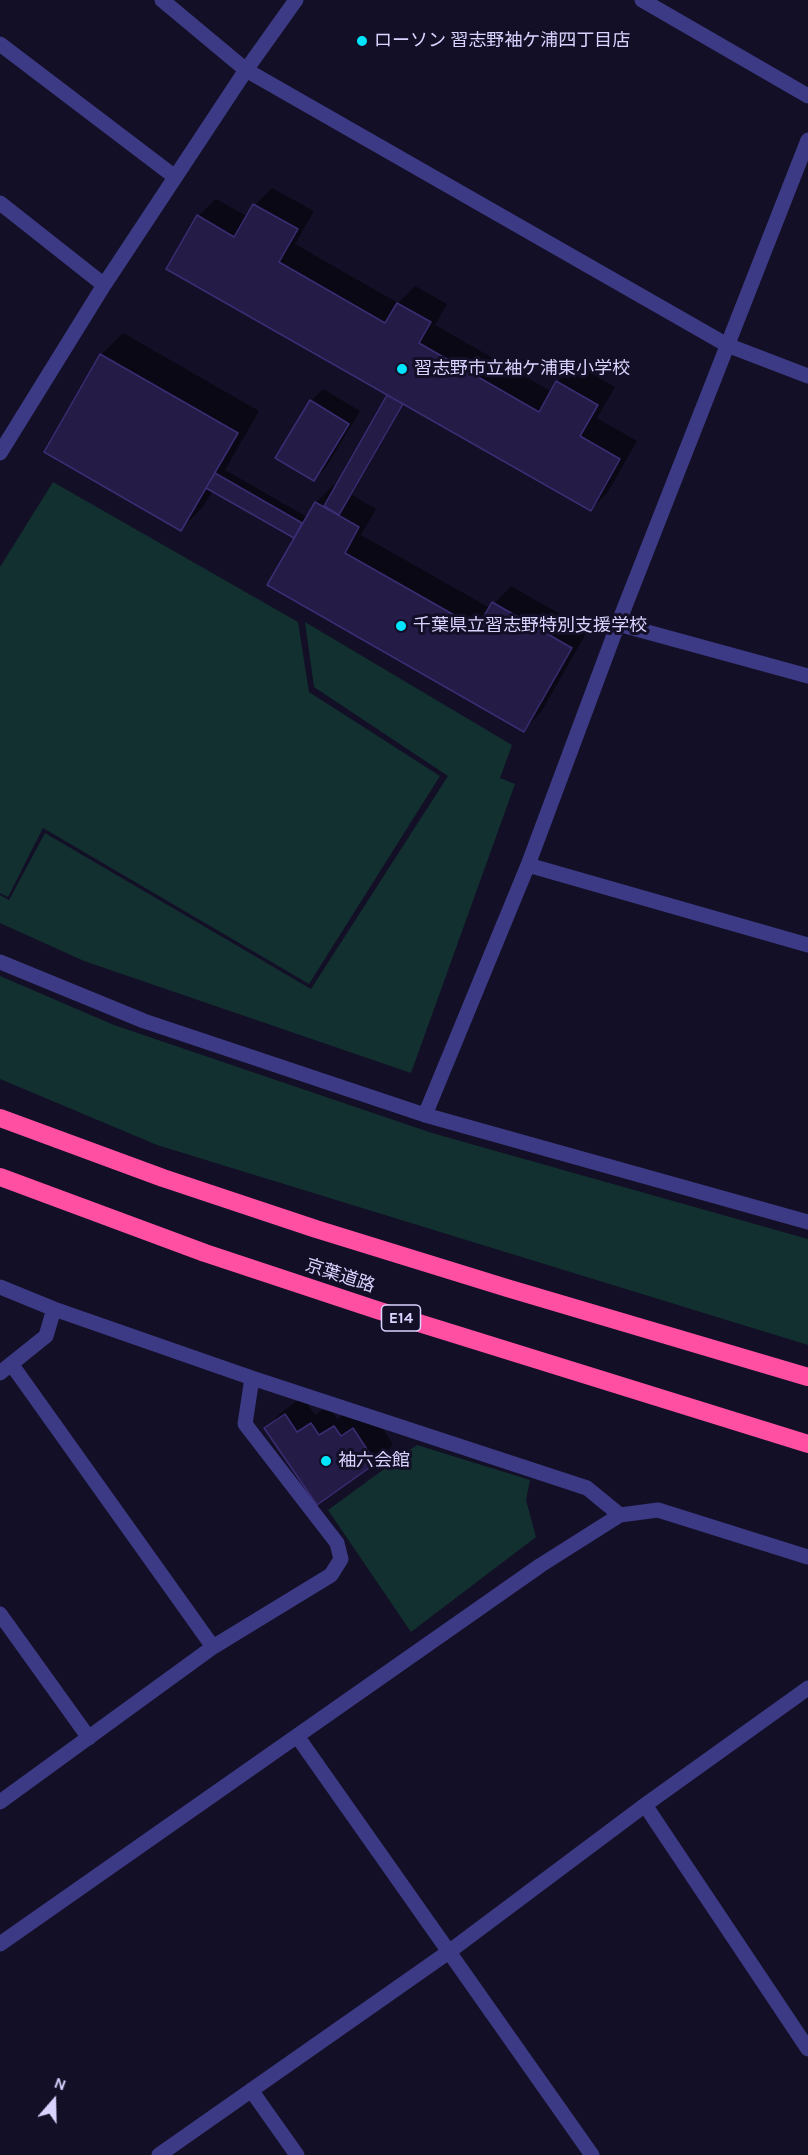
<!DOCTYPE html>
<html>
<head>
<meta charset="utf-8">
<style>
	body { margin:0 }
	#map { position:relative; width:808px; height:2155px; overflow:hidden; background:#130f26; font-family:Karla,sans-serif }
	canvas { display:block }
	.north { position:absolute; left:24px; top:2071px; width:60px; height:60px; -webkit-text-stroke:4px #130f26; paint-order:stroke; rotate:20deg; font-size:16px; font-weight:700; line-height:24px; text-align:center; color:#d9d4ff }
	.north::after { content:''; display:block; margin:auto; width:21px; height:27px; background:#d9d4ff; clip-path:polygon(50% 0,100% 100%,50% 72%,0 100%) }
</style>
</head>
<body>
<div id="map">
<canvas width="808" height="2155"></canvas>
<div class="north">N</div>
</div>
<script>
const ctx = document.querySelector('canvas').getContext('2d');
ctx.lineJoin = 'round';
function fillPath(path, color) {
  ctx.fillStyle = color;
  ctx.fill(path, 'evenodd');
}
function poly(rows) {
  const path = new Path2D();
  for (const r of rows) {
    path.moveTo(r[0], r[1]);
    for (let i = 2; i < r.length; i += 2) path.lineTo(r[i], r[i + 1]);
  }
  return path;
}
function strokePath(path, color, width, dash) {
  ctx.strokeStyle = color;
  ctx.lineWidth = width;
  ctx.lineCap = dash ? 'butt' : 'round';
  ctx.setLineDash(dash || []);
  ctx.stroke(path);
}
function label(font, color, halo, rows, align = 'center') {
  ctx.font = font + ' Karla,"Noto Sans JP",sans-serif';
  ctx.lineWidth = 6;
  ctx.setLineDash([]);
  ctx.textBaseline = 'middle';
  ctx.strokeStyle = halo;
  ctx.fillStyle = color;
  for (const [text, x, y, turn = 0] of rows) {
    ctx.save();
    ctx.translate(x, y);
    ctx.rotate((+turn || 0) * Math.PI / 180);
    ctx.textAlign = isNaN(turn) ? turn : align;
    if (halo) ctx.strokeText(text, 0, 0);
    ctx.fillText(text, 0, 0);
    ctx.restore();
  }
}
const green = poly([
	[53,482,298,622,309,692,440,776,309,984,43,828,8,897,0,893,0,567],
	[305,622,512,745,500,778,515,784,411,1073,84,961,0,923,0,895,9,900,45,833,311,989,448,776,314,687],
	[0,976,114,1025,432,1133,808,1239,808,1345,157,1145,0,1079],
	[417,1445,530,1480,526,1500,536,1537,411,1632,328,1510]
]);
const shadow = poly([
	[272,188,314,211,295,244,398,303,415,286,447,304,435,325,552,392,558,382,575,364,615,387,597,418,637,441,608,492,591,509,198,216,216,199,248,217,255,205],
	[123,333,259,411,225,470,307,517,316,503,333,485,336,487,388,397,403,406,352,495,376,509,361,535,490,608,511,586,588,630,541,712,524,730,298,531,293,536,213,490,203,507,181,529,101,355],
	[323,389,360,411,326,467,314,480,311,401],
	[303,1397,315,1415,329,1406,337,1419,352,1409,372,1411,393,1445,375,1462,266,1428,283,1411]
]);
const building = poly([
	[253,204,298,229,279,262,385,323,397,303,431,322,419,343,539,412,556,381,598,405,580,436,620,459,591,511,166,269,197,215,234,237,253,204],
	[100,354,238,433,181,531,44,452,100,354],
	[387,395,403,404,339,515,324,506,387,395],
	[310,400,349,424,314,481,275,458,310,400],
	[215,473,302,523,294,538,206,488,215,473],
	[315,502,359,527,345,553,477,628,492,602,572,648,524,732,267,585,315,502],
	[285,1414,297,1432,311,1423,319,1435,334,1426,341,1436,353,1428,376,1463,317,1505,264,1428,285,1414]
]);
const minor = poly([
	[162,0,246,70,727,345,808,376],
	[642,0,808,96],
	[0,44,175,177],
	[0,203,104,285],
	[0,453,104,285,246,70,296,0],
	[618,624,808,676],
	[528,865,808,945],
	[0,962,144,1021,425,1115,808,1222],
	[425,1115,528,865,618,624,808,140],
	[0,1287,54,1309,252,1378,587,1488,620,1515],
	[12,1365,213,1647],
	[0,1373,46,1336,54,1309],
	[0,1614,89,1738],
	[297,1736,592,2155],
	[0,1802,213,1647,331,1575,341,1559,337,1543,245,1424,252,1378],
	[645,1805,808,2049],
	[0,1944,541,1565,620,1515,658,1510,808,1557],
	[251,2090,297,2155],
	[159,2155,450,1951,645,1805,808,1688]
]);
const highway = poly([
	[0,1118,163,1178,316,1229,507,1288,808,1377],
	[0,1177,205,1253,377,1310,808,1444]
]);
const markers = [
	[362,41,6,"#00e5ff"],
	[402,369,6,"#00e5ff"],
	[401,626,6,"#00e5ff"],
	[326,1461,6,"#00e5ff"]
];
const shields = [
	[401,1318,39]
];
const shieldNames = [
	["E14",401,1318]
];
const poiNames = [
	["ローソン 習志野袖ケ浦四丁目店",374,41],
	["習志野市立袖ケ浦東小学校",414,369],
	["千葉県立習志野特別支援学校",413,626],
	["袖六会館",338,1461]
];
const streetNames = [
	["京葉道路",340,1276,18]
];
fillPath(green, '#12302f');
fillPath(shadow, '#0007');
fillPath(building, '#241b47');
strokePath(building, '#3b2d73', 1.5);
strokePath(minor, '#3d3a85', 15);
strokePath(highway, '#ff4fa3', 18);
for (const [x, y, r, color] of markers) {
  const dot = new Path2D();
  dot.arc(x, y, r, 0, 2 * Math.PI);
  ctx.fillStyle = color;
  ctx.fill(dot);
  strokePath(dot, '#130f26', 2);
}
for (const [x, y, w] of shields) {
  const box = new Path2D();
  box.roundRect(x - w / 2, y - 13, w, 26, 4.5);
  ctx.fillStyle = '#130f26';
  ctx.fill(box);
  strokePath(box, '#d9d4ff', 1.5);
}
label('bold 16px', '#d9d4ff', null, shieldNames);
label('18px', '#d9d4ff', '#130f26', poiNames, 'left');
label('18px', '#d9d4ff', '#130f26', streetNames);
</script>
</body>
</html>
